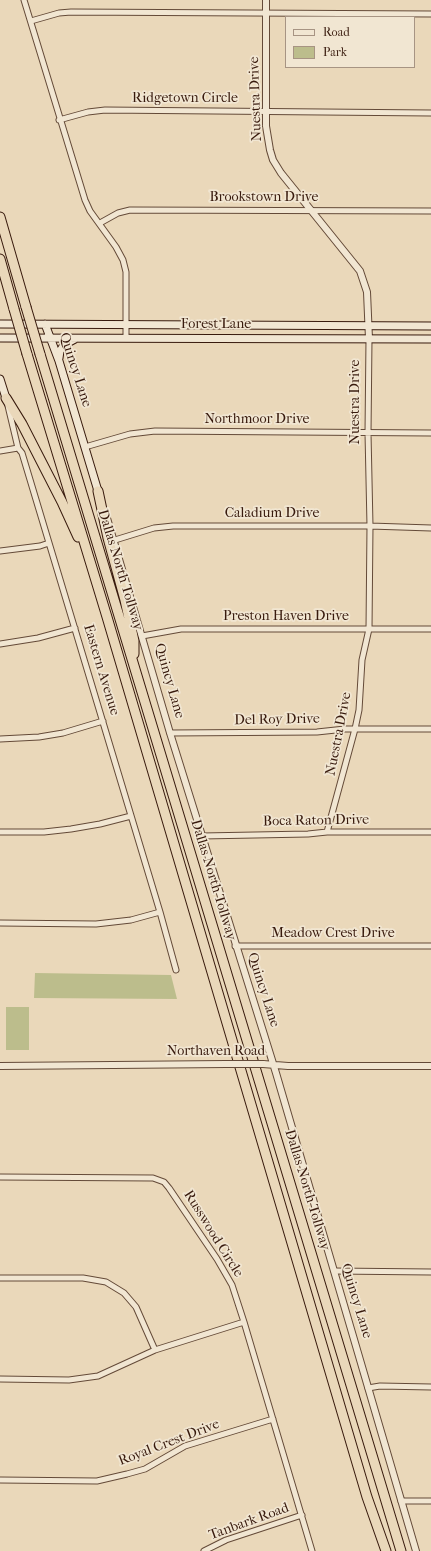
<!DOCTYPE html>
<html>
<head>
<meta charset="utf-8">
<style>
	body { margin:0 }
	#map { position:relative; width:431px; height:1551px; overflow:hidden; background:#ead8ba; font-family:"IM FELL French Canon",serif }
	canvas { display:block }
	.legend { position:absolute; left:285px; top:16px; width:130px; height:52px; box-sizing:border-box; background:#f1e6d2; border:1px solid #a79483; margin:0; padding:5px 7px; list-style:none; font-size:12px; color:#381a0d }
	.legend li { display:flex; align-items:center; gap:8px; height:20px }
	.legend b { width:20px; border:1px solid #a79483 }
</style>
</head>
<body>
<div id="map">
<canvas width="431" height="1551"></canvas>
<ul class="legend">
<li><b style="height:5px;background:#f1e6d2"></b>Road</li>
<li><b style="height:11px;background:#bcbd8c"></b>Park</li>
</ul>
</div>
<script>
const ctx = document.querySelector('canvas').getContext('2d');
ctx.lineJoin = 'round';
function fillPath(path, color) {
  ctx.fillStyle = color;
  ctx.fill(path, 'evenodd');
}
function poly(rows) {
  const path = new Path2D();
  for (const r of rows) {
    path.moveTo(r[0], r[1]);
    for (let i = 2; i < r.length; i += 2) path.lineTo(r[i], r[i + 1]);
  }
  return path;
}
function strokePath(path, color, width, dash) {
  ctx.strokeStyle = color;
  ctx.lineWidth = width;
  ctx.lineCap = dash ? 'butt' : 'round';
  ctx.setLineDash(dash || []);
  ctx.stroke(path);
}
function label(font, color, halo, rows, align = 'center') {
  ctx.font = font + ' "IM FELL French Canon",serif';
  ctx.lineWidth = 3.5;
  ctx.setLineDash([]);
  ctx.textBaseline = 'middle';
  ctx.strokeStyle = halo;
  ctx.fillStyle = color;
  for (const [text, x, y, turn = 0] of rows) {
    ctx.save();
    ctx.translate(x, y);
    ctx.rotate((+turn || 0) * Math.PI / 180);
    ctx.textAlign = isNaN(turn) ? turn : align;
    if (halo) ctx.strokeText(text, 0, 0);
    ctx.fillText(text, 0, 0);
    ctx.restore();
  }
}
const green = poly([
	[35,973,171,975,177,999,34,998],
	[6,1007,29,1007,29,1050,6,1050]
]);
const minor = poly([
	[24,0,85,200,90,211,116,247,123,260,126,272,126,338],
	[31,21,59,13,71,12,431,14],
	[59,120,88,112,105,110,431,113],
	[100,223,118,213,130,210,431,211],
	[8,406,18,448,22,453,160,912,176,970],
	[85,447,130,434,155,431,431,433],
	[0,451,18,448],
	[115,540,154,528,173,526,370,526,431,528],
	[0,551,40,546,49,543],
	[142,636,181,629,431,629],
	[0,644,38,638,75,628],
	[170,733,317,732,345,729,431,729],
	[0,739,39,737,63,733,103,721],
	[0,832,44,832,71,829,100,824,131,816],
	[327,832,355,729,359,710,362,660,369,629,370,526,368,433,369,339],
	[202,836,308,834,327,832,431,832],
	[0,923,96,924,131,920,160,912],
	[235,946,431,946],
	[0,1177,153,1178,164,1182,169,1188,217,1259,232,1285,244,1322,312,1551],
	[334,1271,431,1272],
	[0,1278,83,1278,106,1282,124,1293,136,1307,155,1350],
	[0,1379,69,1380,98,1376,155,1350,244,1322],
	[368,1388,380,1386,431,1387],
	[0,1480,97,1481,127,1474,145,1469,185,1446,273,1419],
	[401,1501,431,1501],
	[204,1551,226,1540,302,1515]
]);
const tertiary = poly([
	[266,0,266,126,270,150,273,160,281,173,360,271,367,292,369,339],
	[107,518,170,733,276,1073,416,1551],
	[263,1064,288,1066,431,1066],
	[0,1066,226,1064]
]);
const secondary = poly([
	[0,324,431,326],
	[45,324,59,361,98,491],
	[0,338,431,339],
	[59,358,60,351,64,345,75,339],
	[0,379,6,398]
]);
const motorway = poly([
	[0,217,26,307],
	[0,259,14,309],
	[27,354,107,617,367,1497,386,1551],
	[40,354,401,1551],
	[6,398,22,424,62,502,78,537],
	[98,491,108,538,125,600,134,641,134,654]
]);
const tertiaryBridge = poly([
	[226,1064,263,1064]
]);
const motorwayBridge = poly([
	[26,307,40,354],
	[14,309,27,354]
]);
const streetNames = [
	["Ridgetown Circle",185,99],
	["Nuestra Drive",256,99,-92],
	["Brookstown Drive",264,198],
	["Forest Lane",216,325],
	["Quincy Lane",75,370,72],
	["Nuestra Drive",356,402,-90],
	["Northmoor Drive",257,420],
	["Caladium Drive",272,514],
	["Dallas North Tollway",120,570,73],
	["Preston Haven Drive",286,617],
	["Eastern Avenue",101,670,73],
	["Quincy Lane",169,681,74],
	["Del Roy Drive",277,720,-1],
	["Nuestra Drive",339,734,-79],
	["Boca Raton Drive",316,821,-1],
	["Dallas North Tollway",213,880,73],
	["Meadow Crest Drive",333,934],
	["Quincy Lane",263,990,72],
	["Northaven Road",216,1052],
	["Dallas North Tollway",307,1190,73],
	["Russwood Circle",213,1234,58],
	["Quincy Lane",356,1301,73],
	["Royal Crest Drive",169,1443,-21],
	["Tanbark Road",249,1522,-20]
];
fillPath(green, '#bcbd8c');
strokePath(minor, '#644a38', 7);
strokePath(tertiary, '#644a38', 8);
strokePath(secondary, '#381a0d', 9);
strokePath(motorway, '#381a0d', 11);
strokePath(minor, '#f1e6d2', 5);
strokePath(tertiary, '#f1e6d2', 6);
strokePath(secondary, '#f1e6d2', 7);
strokePath(motorway, '#ead8ba', 9);
strokePath(tertiaryBridge, '#644a38', 8, []);
strokePath(motorwayBridge, '#381a0d', 11, []);
strokePath(tertiaryBridge, '#f1e6d2', 6);
strokePath(motorwayBridge, '#ead8ba', 9);
label('14px', '#381a0d', '#f1e6d2', streetNames);
</script>
</body>
</html>
